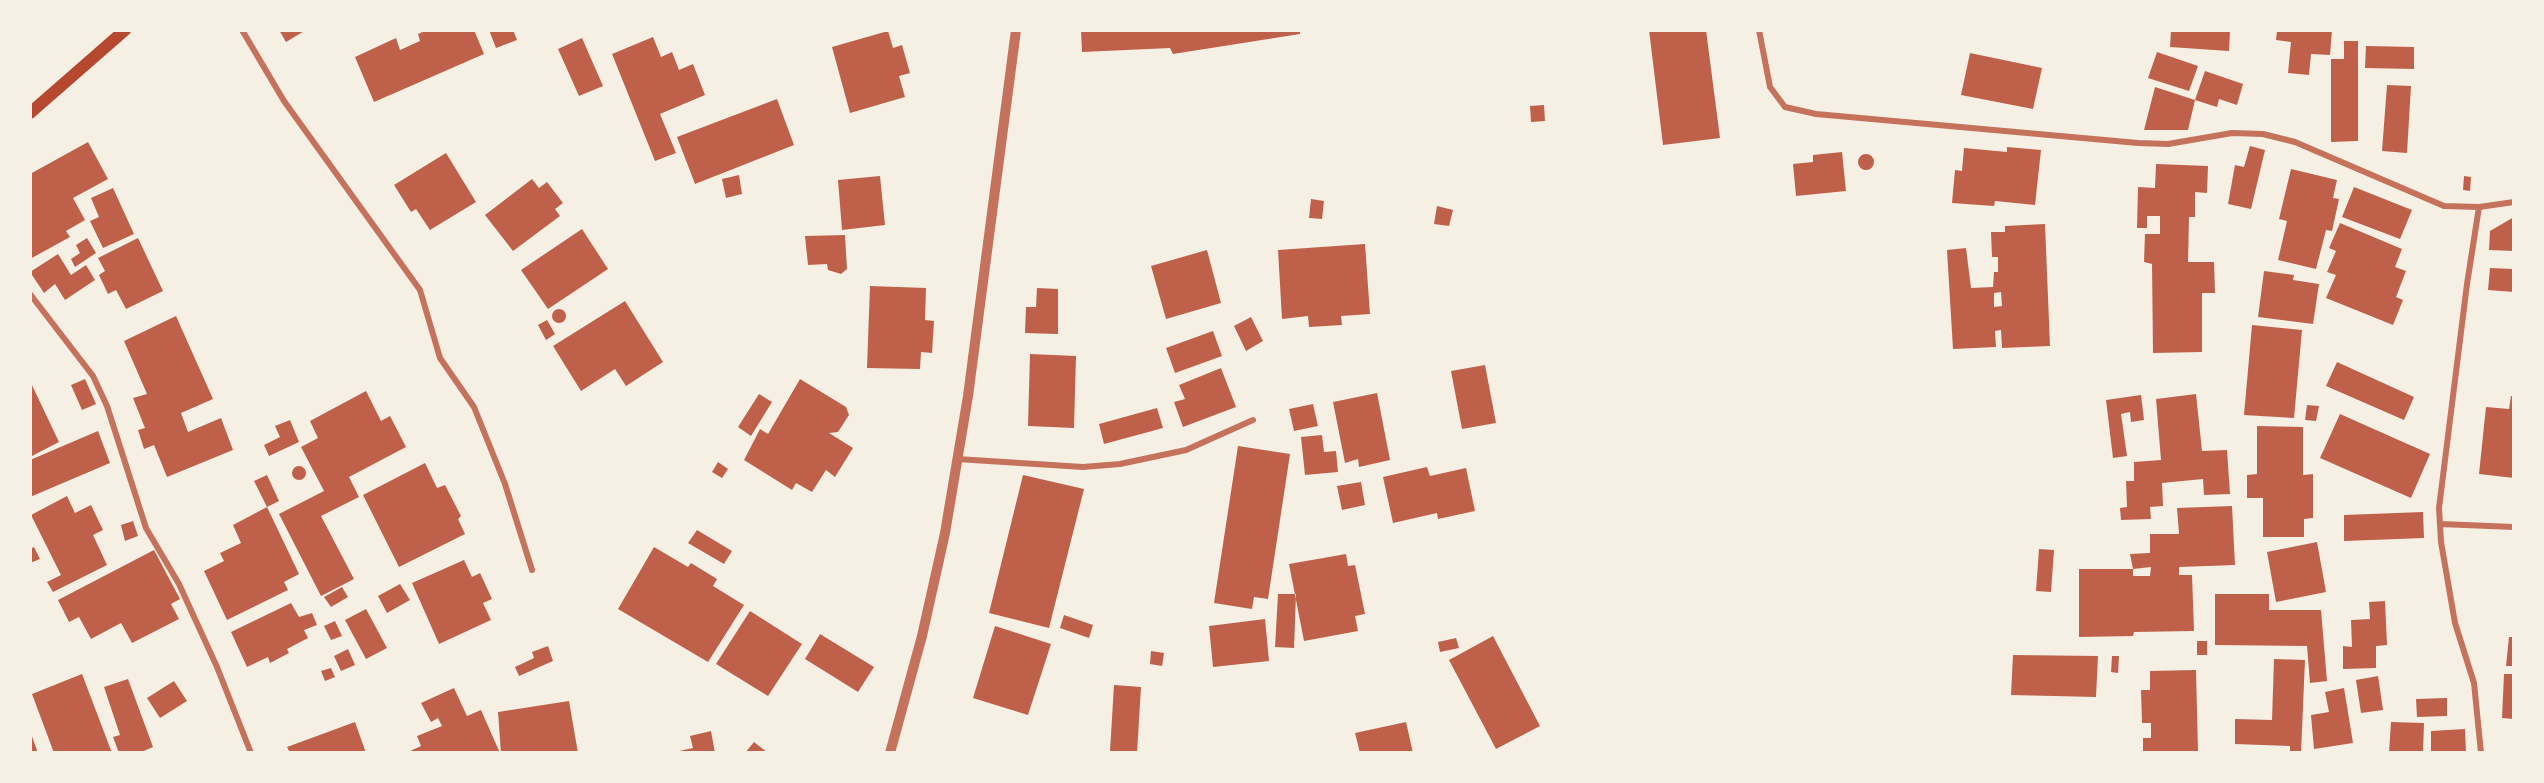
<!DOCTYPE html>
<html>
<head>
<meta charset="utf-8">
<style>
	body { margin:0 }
	#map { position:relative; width:2544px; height:783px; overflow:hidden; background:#f6efe4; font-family:"Roboto Serif",serif }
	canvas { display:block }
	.frame { position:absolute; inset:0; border:32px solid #f6efe4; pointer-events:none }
</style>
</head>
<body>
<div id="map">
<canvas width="2544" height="783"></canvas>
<div class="frame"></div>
</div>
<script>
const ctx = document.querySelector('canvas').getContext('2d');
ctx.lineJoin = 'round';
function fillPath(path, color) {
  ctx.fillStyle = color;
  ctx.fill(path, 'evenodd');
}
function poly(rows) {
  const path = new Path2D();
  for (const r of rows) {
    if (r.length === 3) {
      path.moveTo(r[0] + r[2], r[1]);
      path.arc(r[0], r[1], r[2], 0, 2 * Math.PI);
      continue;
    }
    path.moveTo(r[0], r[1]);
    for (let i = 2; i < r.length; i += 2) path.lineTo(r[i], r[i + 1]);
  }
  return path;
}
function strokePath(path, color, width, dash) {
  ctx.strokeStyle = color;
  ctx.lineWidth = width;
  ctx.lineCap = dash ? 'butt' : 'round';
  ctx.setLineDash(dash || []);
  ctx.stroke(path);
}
const building = poly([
	[279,30,306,30,286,42],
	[427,30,474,30,484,54,374,102,355,57,396,38,400,50,420,41,418,34],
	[489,30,513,30,517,40,496,48],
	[1081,30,1300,30,1300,34,1173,54,1170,48,1082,52],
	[1649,30,1706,30,1720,138,1663,145],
	[2171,30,2230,30,2229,51,2170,47],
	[2277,30,2332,30,2330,55,2311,54,2309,75,2288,73,2291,42,2276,40],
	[888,31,893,48,902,45,910,73,899,76,905,97,850,113,832,47],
	[653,37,661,57,672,52,679,70,693,64,705,95,660,114,676,153,655,161,612,54],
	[582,38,603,86,579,96,558,49],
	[2344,41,2358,41,2358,141,2331,142,2331,59,2344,59],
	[2366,46,2414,47,2414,69,2365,68],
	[2157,52,2198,66,2189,91,2148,78],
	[1970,53,2042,68,2033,109,1961,95],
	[2205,71,2243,84,2237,105,2219,99,2217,107,2195,100],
	[2387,85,2411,86,2407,153,2382,151],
	[2155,87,2195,100,2188,130,2144,130],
	[777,99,794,145,695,184,677,137],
	[1544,105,1545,121,1531,122,1530,106],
	[88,142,108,179,73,198,85,220,66,231,70,237,30,259,30,174],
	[2250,146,2265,150,2251,209,2228,204,2235,165,2244,167],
	[2007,147,2041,150,2035,205,1995,201,1994,206,1952,203,1955,170,1962,171,1964,148,2007,152],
	[1842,152,1846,191,1796,196,1793,164,1813,162,1813,155],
	[446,153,476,202,430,230,416,209,411,212,394,185],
	[1866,162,8],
	[2156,164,2208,166,2207,193,2195,192,2195,217,2189,217,2188,262,2214,262,2215,293,2202,293,2202,352,2153,353,2152,264,2144,262,2145,234,2160,234,2160,216,2147,216,2147,228,2137,228,2138,187,2155,188],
	[2291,169,2337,180,2333,198,2339,199,2332,231,2326,230,2316,269,2278,260,2287,221,2279,219],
	[739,175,742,194,726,198,722,179],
	[880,176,885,225,842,230,838,180],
	[2464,176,2471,177,2470,191,2463,190],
	[532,179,539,188,547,182,563,203,555,209,560,216,513,251,485,215],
	[2354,187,2412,210,2400,239,2342,217],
	[113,188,134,234,103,248,90,221,99,217,91,198],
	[1311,199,1324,201,1322,219,1309,218],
	[1437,206,1453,210,1449,226,1434,224],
	[2514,217,2514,251,2489,250,2490,231],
	[2340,223,2402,249,2395,267,2406,271,2396,297,2403,300,2393,325,2326,298,2336,275,2327,272,2336,251,2329,248],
	[2045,224,2050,346,2002,348,2001,330,1995,331,1996,347,1953,349,1947,250,1966,248,1971,288,1993,287,1994,272,1998,272,1998,257,1992,257,1991,232,2005,232,2005,226],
	[2001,292,2002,306,1994,307,1994,293],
	[582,229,608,269,548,309,521,270],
	[845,235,847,269,841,274,828,270,827,264,808,265,805,236],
	[87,238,96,253,75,267,71,259,80,253,76,245],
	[138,238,163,291,126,309,116,290,108,294,99,275,105,271,98,258],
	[1365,244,1370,314,1341,316,1342,325,1309,327,1308,316,1282,319,1278,250],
	[1207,250,1221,303,1166,319,1151,266],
	[58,254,71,275,86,265,95,280,65,300,55,284,44,293,30,272],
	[2490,268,2514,269,2514,292,2488,290],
	[2264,271,2294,275,2293,280,2319,284,2313,324,2258,317],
	[870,286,926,288,925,320,934,321,932,353,921,352,920,369,867,368],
	[1037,288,1058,289,1058,334,1025,333,1026,307,1036,307],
	[625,301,663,362,626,386,615,369,581,391,553,346],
	[559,316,7],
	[176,316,213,399,181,413,188,432,221,418,233,450,167,477,154,445,144,449,138,430,145,428,133,398,147,394,124,341],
	[1251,317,1263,341,1246,351,1234,326],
	[547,320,555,334,546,340,538,325],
	[2252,325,2302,330,2294,418,2244,415],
	[1213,331,1222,356,1175,373,1166,348],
	[1030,354,1076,356,1074,428,1028,426],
	[2337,362,2414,397,2404,420,2326,386],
	[1485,365,1496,423,1462,429,1451,371],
	[1221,368,1236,407,1183,427,1174,402,1185,399,1179,385],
	[85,379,96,404,82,410,71,385],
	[800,379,846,407,849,415,838,432,829,433,853,448,835,477,826,470,812,492,796,483,792,490,744,460,760,429,768,434],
	[30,381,59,442,30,457],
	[366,391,381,421,390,416,406,447,349,477,359,497,321,516,354,579,321,596,279,514,324,491,301,447,318,438,310,421],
	[1377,393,1390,460,1359,467,1358,459,1345,463,1333,402],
	[759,394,772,402,751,436,738,427],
	[2196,394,2202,451,2227,450,2230,494,2204,495,2203,479,2162,483,2163,506,2150,507,2151,519,2121,520,2120,508,2127,507,2126,481,2134,481,2134,462,2161,460,2156,399],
	[2141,395,2144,420,2131,422,2130,412,2121,414,2127,456,2113,458,2106,400],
	[2511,396,2514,396,2514,478,2479,474,2486,407,2509,409],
	[1313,404,1318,426,1294,431,1289,409],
	[2307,405,2319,406,2316,421,2305,420],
	[1157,408,1163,428,1104,444,1099,424],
	[2340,414,2430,454,2411,498,2320,458],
	[290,420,299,442,269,456,264,445,280,437,275,426],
	[2257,426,2303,427,2303,475,2313,474,2313,518,2304,519,2304,537,2263,537,2263,498,2247,498,2247,475,2257,474],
	[98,431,110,463,30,497,30,460],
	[1322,435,1324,452,1336,451,1338,472,1305,475,1301,437],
	[1238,446,1290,454,1268,599,1254,597,1252,609,1214,603],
	[718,462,728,469,722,478,712,472],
	[425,463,437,488,445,485,461,516,458,519,465,534,399,567,363,495],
	[299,473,7],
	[1427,467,1430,476,1466,468,1475,511,1438,519,1437,513,1393,523,1383,477],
	[267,475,279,501,267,507,299,574,284,582,288,590,227,620,204,571,224,561,220,553,241,543,233,525,267,507,254,481],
	[1023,475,1084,489,1049,628,989,613],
	[1361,482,1365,505,1342,510,1337,486],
	[67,496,75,513,91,505,103,530,93,535,107,565,53,592,47,582,61,575,31,515],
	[2232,506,2235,565,2179,567,2179,575,2192,575,2194,631,2134,632,2133,636,2079,637,2079,569,2133,569,2133,576,2150,576,2151,567,2133,569,2130,554,2150,553,2150,534,2179,534,2177,508],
	[2423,512,2424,538,2344,541,2344,515],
	[133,521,138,536,125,541,121,525],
	[697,530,732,551,724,564,688,543],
	[2317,542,2326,592,2276,602,2267,552],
	[34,547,40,559,30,563,30,549],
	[654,547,688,567,691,563,717,579,713,586,744,605,708,662,618,609],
	[2039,549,2054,550,2051,592,2036,591],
	[154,550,180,599,171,604,179,619,132,643,121,623,91,639,79,617,69,622,58,600],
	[1346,554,1348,566,1355,565,1365,614,1355,616,1358,631,1304,641,1289,564],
	[464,560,472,577,480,573,492,599,483,603,491,620,439,644,412,583],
	[400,584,410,600,387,613,378,596],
	[342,587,348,597,331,607,324,597],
	[1278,594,1296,594,1294,648,1275,647],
	[2215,594,2269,594,2269,610,2321,610,2327,681,2310,683,2307,646,2215,645],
	[2385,601,2387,645,2376,646,2376,668,2343,669,2343,646,2352,647,2351,620,2370,619,2369,602],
	[291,603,299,617,312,613,317,625,304,630,308,638,287,649,289,653,270,663,268,657,247,667,231,632],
	[366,609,387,648,366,659,345,620],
	[750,611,802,644,768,696,716,664],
	[1064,615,1093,625,1089,638,1060,628],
	[1265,619,1269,661,1213,667,1209,626],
	[335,621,342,636,331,640,324,626],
	[995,626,1051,644,1028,715,973,698],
	[820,634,874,667,858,692,805,659],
	[1493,636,1540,726,1496,749,1449,660],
	[2509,637,2514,637,2514,666,2506,666],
	[1456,638,1459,648,1440,652,1438,642],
	[2197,641,2207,641,2207,655,2197,655],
	[548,646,553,661,519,676,515,667,534,658,532,652],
	[348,649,355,665,341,671,334,656],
	[1151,651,1164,653,1162,666,1150,664],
	[2013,655,2098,656,2096,697,2011,695],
	[2112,656,2119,656,2118,673,2111,672],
	[2274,659,2305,660,2301,753,2290,753,2290,746,2235,744,2235,719,2272,720],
	[331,668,335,677,325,681,321,671],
	[2196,670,2198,753,2143,753,2143,738,2151,738,2151,723,2142,723,2141,690,2150,690,2150,671],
	[82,674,112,753,54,753,32,694],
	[2504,674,2514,674,2514,719,2502,718],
	[2378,676,2383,710,2361,713,2356,680],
	[128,679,153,747,139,753,119,753,113,737,120,735,104,687],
	[174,681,187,701,160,718,147,698],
	[1114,685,1141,687,1137,753,1110,751],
	[454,688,467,716,481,710,500,753,406,753,421,746,417,736,442,726,438,718,431,722,421,703],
	[2344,688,2353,743,2314,749,2311,715,2329,712,2325,692],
	[2447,698,2447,716,2417,717,2416,699],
	[569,701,578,753,501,753,498,712],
	[355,722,366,753,290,753,287,747],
	[1406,722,1413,753,1360,753,1355,733],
	[2391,722,2424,723,2423,753,2389,753],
	[2465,729,2466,753,2431,753,2431,731],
	[30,731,38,753,30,753],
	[711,731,715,753,670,753,693,748,690,736],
	[754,742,768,753,745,753]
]);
const minor = poly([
	[242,30,284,101,420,290,440,358,474,407,505,484,532,570],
	[1759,30,1770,87,1785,107,1816,114,2138,143,2168,144,2232,133,2263,134,2295,142,2444,206,2479,207,2514,202],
	[2479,207,2467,284,2439,508,2441,542,2455,623,2474,683,2481,753],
	[30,294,93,376,107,406,146,528,179,584,217,667,251,753],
	[957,459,1083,467,1120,464,1186,450,1253,420],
	[2440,524,2514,527]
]);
const tertiary = poly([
	[890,753,922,636,945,533,968,396,1016,30]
]);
const secondary = poly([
	[30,113,125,30]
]);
fillPath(building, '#bf614a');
strokePath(minor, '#c5725c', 6);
strokePath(tertiary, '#c5725c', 10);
strokePath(secondary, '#b5482f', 12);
</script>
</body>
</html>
